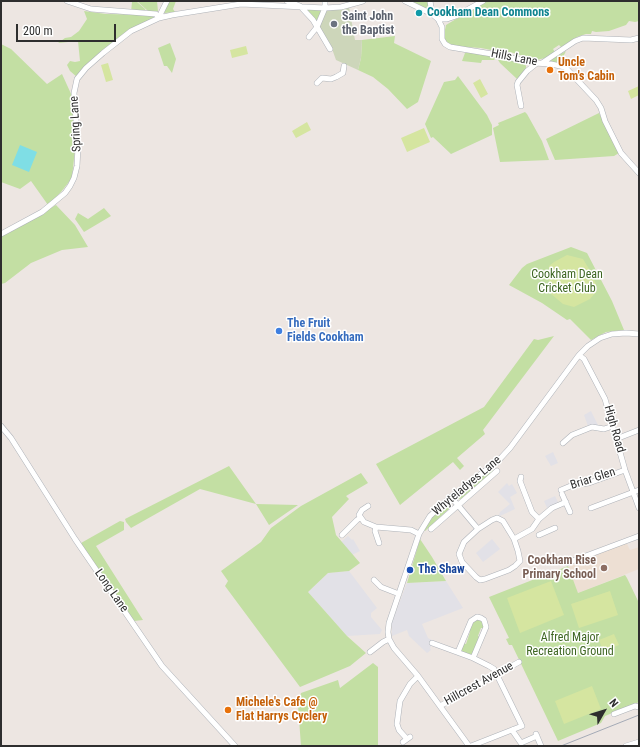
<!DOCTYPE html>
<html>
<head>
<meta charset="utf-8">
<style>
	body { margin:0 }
	#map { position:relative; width:640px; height:747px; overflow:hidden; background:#ede6e2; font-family:"Roboto Condensed",sans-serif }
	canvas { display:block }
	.frame { position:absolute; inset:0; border:2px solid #2e2e2e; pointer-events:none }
	.north { position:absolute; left:584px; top:691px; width:40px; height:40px; -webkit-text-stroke:3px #fff; paint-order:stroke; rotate:51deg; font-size:11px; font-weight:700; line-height:16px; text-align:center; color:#2e2e2e }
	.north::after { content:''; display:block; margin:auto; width:14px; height:18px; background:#2e2e2e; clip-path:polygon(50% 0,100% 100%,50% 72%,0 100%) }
	.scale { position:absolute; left:16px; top:24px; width:100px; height:18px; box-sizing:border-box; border:2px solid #2e2e2e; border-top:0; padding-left:5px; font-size:12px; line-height:14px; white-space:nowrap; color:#2e2e2e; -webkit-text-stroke:3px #fff; paint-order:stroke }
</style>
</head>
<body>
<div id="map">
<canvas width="640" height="747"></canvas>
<div class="frame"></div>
<div class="north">N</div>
<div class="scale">200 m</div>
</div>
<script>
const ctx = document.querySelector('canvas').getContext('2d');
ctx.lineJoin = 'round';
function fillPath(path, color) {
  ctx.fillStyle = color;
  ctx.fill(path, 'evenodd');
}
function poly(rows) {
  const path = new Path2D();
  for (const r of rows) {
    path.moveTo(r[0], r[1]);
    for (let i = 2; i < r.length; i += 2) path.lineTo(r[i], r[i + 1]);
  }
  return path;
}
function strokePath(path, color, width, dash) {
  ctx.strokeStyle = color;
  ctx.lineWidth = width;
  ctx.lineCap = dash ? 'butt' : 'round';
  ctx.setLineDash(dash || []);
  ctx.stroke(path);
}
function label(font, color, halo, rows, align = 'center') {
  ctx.font = font + ' "Roboto Condensed",sans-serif';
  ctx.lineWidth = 3;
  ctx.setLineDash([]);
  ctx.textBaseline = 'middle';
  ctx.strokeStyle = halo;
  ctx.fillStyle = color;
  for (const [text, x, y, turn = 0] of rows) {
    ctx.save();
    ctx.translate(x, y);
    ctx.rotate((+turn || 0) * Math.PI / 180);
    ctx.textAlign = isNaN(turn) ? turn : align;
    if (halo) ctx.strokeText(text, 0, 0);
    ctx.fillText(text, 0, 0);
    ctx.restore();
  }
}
const industrial = poly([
	[591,411,598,425,588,426,584,415],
	[553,452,558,463,551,466,545,456],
	[507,483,509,486,512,484,517,493,510,497,515,509,500,516,499,515,500,512,510,504,498,492],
	[555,496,558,502,547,508,544,501],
	[348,536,352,540,353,539,360,551,352,555,341,542],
	[492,539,500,549,483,562,476,553],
	[349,571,377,608,371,613,371,617,382,630,380,634,347,636,308,592,328,573],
	[446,581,463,608,422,624,428,638,434,641,430,648,431,650,427,653,409,636,407,630,392,636,392,622,407,583]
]);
const education = poly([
	[626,542,630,550,639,547,639,569,578,593,568,567,581,562,580,559]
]);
const green = poly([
	[134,1,136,1,145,9,146,12,131,12,132,2],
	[137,1,157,1,158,11,156,12,149,12],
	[169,1,176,1,173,9,175,12,165,13,163,12],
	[410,1,429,1,430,11],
	[486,1,639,1,639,21,635,22,629,21,626,25,609,31,596,32,592,31,591,34,586,34,577,37,562,48,559,45,553,49,555,52,545,58,537,60,510,52,506,53,481,48,451,46,447,44,443,39,446,25],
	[304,8,321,10,321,11,317,20,316,21],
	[84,11,106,14,155,15,156,17,155,18,133,28,77,77,70,71,67,65,70,61,75,62,80,61,78,41,58,43,65,38,71,37,79,31,87,19],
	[395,36,394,43,431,61,418,102,407,109,388,89,373,77,358,70,361,58,362,40],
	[170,43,176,59,172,73,167,66,164,66,158,48],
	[1,44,11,49,47,84,62,74,72,96,75,149,72,178,61,192,48,205,31,181,20,189,1,182],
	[468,51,496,57,494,60,482,60,481,63,462,61,465,53],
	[566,51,563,57,567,67,548,61],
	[499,57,524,63,526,66,526,70,519,79,517,79,500,63,498,60],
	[458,76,487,115,492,125,492,135,451,154,433,137,431,138,425,124,444,82,455,80],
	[525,112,527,114,542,141,549,160,500,162,493,128,499,125,498,123],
	[599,113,619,153,614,156,555,160,546,139],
	[56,205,75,225,88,247,62,250,31,263,5,283,1,284,1,235],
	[104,208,111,216,84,232,75,219,78,213,88,219],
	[571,247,587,253,612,301,624,330,606,332,591,340,570,319,567,320,542,303,509,285,522,268,527,264],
	[554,336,483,430,485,434,457,458,464,466,460,470,453,462,400,505,376,464,484,407,534,339,538,340],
	[229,466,256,504,298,505,269,525,256,504,200,489,131,528,126,522,125,519],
	[492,468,493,472,461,499,456,498,457,496],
	[361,473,368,483,346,496,349,499,332,517,336,535,360,563,349,571,328,573,308,592,347,636,366,653,350,666,300,687,225,586,228,581,221,571,261,542,271,528,301,506],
	[449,502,452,505,451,507,425,531,424,530,432,517,447,503],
	[120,521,124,522,124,530,96,546,143,620,134,621,96,569,81,543],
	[420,539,432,557,446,581,407,583],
	[568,566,578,593,625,575,627,578,639,603,639,702,605,716,601,723,558,741,512,645,509,645,506,639,509,638,489,597],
	[475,619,483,620,484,628,481,628,478,636,480,637,472,656,462,652,461,649,463,643,466,644,470,632,468,631],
	[373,663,378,667,378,746,301,746,298,705,301,693,338,680,340,688]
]);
const cemetery = poly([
	[349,7,355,40,362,40,361,58,358,70,336,60,331,46,319,28,325,11]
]);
const pitch = poly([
	[246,46,248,54,232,58,230,50],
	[108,63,113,80,106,82,101,65],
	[480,79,488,94,481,98,473,83],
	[639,86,639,95,631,99,628,91],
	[307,122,311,130,296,138,292,131],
	[424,128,430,142,407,152,401,138],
	[567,255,583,259,589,269,596,284,596,292,590,299,574,307,563,304,551,294,549,285,549,266,554,262],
	[551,581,564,615,520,633,507,598],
	[610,591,618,615,579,628,571,604],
	[614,634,619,645,603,651,599,640],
	[592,686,601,709,564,724,555,701]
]);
const water = poly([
	[20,145,37,152,29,172,12,165]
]);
const minor = poly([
	[67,1,91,9,156,14,159,18,172,15,241,4,325,8,341,7,363,1],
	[287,1,300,6,313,20,330,49],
	[405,1,432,14,438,19,442,27,442,39,445,44,450,47,498,55,534,63,551,64,565,67,596,100,601,108,605,121,621,153,639,173],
	[430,1,432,14],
	[161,17,161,13,167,1],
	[438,19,447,19,456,16,483,1],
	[309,37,317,27,325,8,325,1],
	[542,63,575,41,583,38,631,40,639,38],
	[317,83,322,78,331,79,336,77,343,73,344,66],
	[521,106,517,85,518,82,527,71,537,63],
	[1,234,42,212,65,193,70,186,74,178,77,166,78,147,74,93,77,79,86,68,103,53,131,31,159,18],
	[579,355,584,359,605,399,625,470,639,508],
	[1,426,11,438,75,539,162,666,235,746],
	[616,439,639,430],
	[563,443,572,435,592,427,604,429,613,426],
	[521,477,520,481,532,512,539,519],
	[561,490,573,485,589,483,625,470],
	[562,494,570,512],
	[451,497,478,529,492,520,497,518,503,521,514,539,518,551,520,561,515,566,509,570,485,579,480,580,476,577,462,562,459,554,464,542,478,529],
	[368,506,362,510,359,515,364,522,376,527,411,530,419,534],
	[591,508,639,490],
	[376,527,375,531,379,543],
	[431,529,497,471],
	[342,535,357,520,360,518],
	[539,535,555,528],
	[514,539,532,529,539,519,552,508,566,502],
	[567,563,639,536],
	[374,580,381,587,399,594],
	[432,643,473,658,489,666,494,669,522,726,471,746],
	[370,652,383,642,389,639],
	[458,652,471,621,477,617,481,618,484,620,486,627,473,658],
	[440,706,519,662],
	[614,714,635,706,639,707],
	[512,730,521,743,537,736],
	[536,734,541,746],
	[407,739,399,730,397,724,400,701,410,684,418,676],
	[403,742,410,737],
	[469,746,418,676,394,648,389,639,388,632,389,623,419,534,430,516,451,497,498,461,510,448,579,355,588,346,600,338,612,334,626,333,639,334],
	[626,746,639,742]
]);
const rail = poly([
	[561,746,639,715]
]);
const markers = [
	[419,13,4,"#0f9aa8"],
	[334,24,4,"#6b7280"],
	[550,70,4,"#e8710a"],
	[279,331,4,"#3f7fe0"],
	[604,568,4,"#8d6e63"],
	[410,570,4,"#1a4fb4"],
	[228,710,4,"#e8710a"]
];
const cultureNames = [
	["Cookham Dean Commons",427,13]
];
const worshipNames = [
	["Saint John",342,17],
	["the Baptist",342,31]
];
const streetNames = [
	["Hills Lane",514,58,11],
	["Spring Lane",76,124,-93],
	["High Road",614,429,74],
	["Briar Glen",593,479,-18],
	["Whyteladyes Lane",467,486,-40],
	["Long Lane",111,591,55],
	["Hillcrest Avenue",479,684,-29]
];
const foodNames = [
	["Uncle",558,63],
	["Tom's Cabin",558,77],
	["Michele's Cafe @",236,703],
	["Flat Harrys Cyclery",236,717]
];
const parkNames = [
	["Cookham Dean",567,275],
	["Cricket Club",567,289],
	["Alfred Major",570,638],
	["Recreation Ground",570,652]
];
const shopNames = [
	["The Fruit",287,324],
	["Fields Cookham",287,338]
];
const educationNames = [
	["Cookham Rise",596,561],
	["Primary School",596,575]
];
const transitNames = [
	["The Shaw",418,570]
];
fillPath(industrial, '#e2e1e7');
fillPath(education, '#eddfd3');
fillPath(green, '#c3dfa3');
fillPath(cemetery, '#cdd6ba');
fillPath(pitch, '#d5e5a0');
fillPath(water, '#7fdee5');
strokePath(minor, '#aeb2b8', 6);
strokePath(minor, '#fff', 5);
strokePath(rail, '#a4aab6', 1);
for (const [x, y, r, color] of markers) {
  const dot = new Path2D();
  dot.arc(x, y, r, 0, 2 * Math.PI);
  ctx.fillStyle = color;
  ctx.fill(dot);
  strokePath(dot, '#fff', 1.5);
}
label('bold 12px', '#0d838f', '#fff', cultureNames, 'left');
label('bold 12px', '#5b616d', '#fff', worshipNames, 'left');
label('12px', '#2e2e2e', '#fff', streetNames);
label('bold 12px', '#c56008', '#fff', foodNames, 'left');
label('12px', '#3e6622', '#fff', parkNames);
label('bold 12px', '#366cbe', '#fff', shopNames, 'left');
label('bold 12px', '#785e54', '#fff', educationNames, 'right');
label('bold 12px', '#164399', '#fff', transitNames, 'left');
</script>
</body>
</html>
